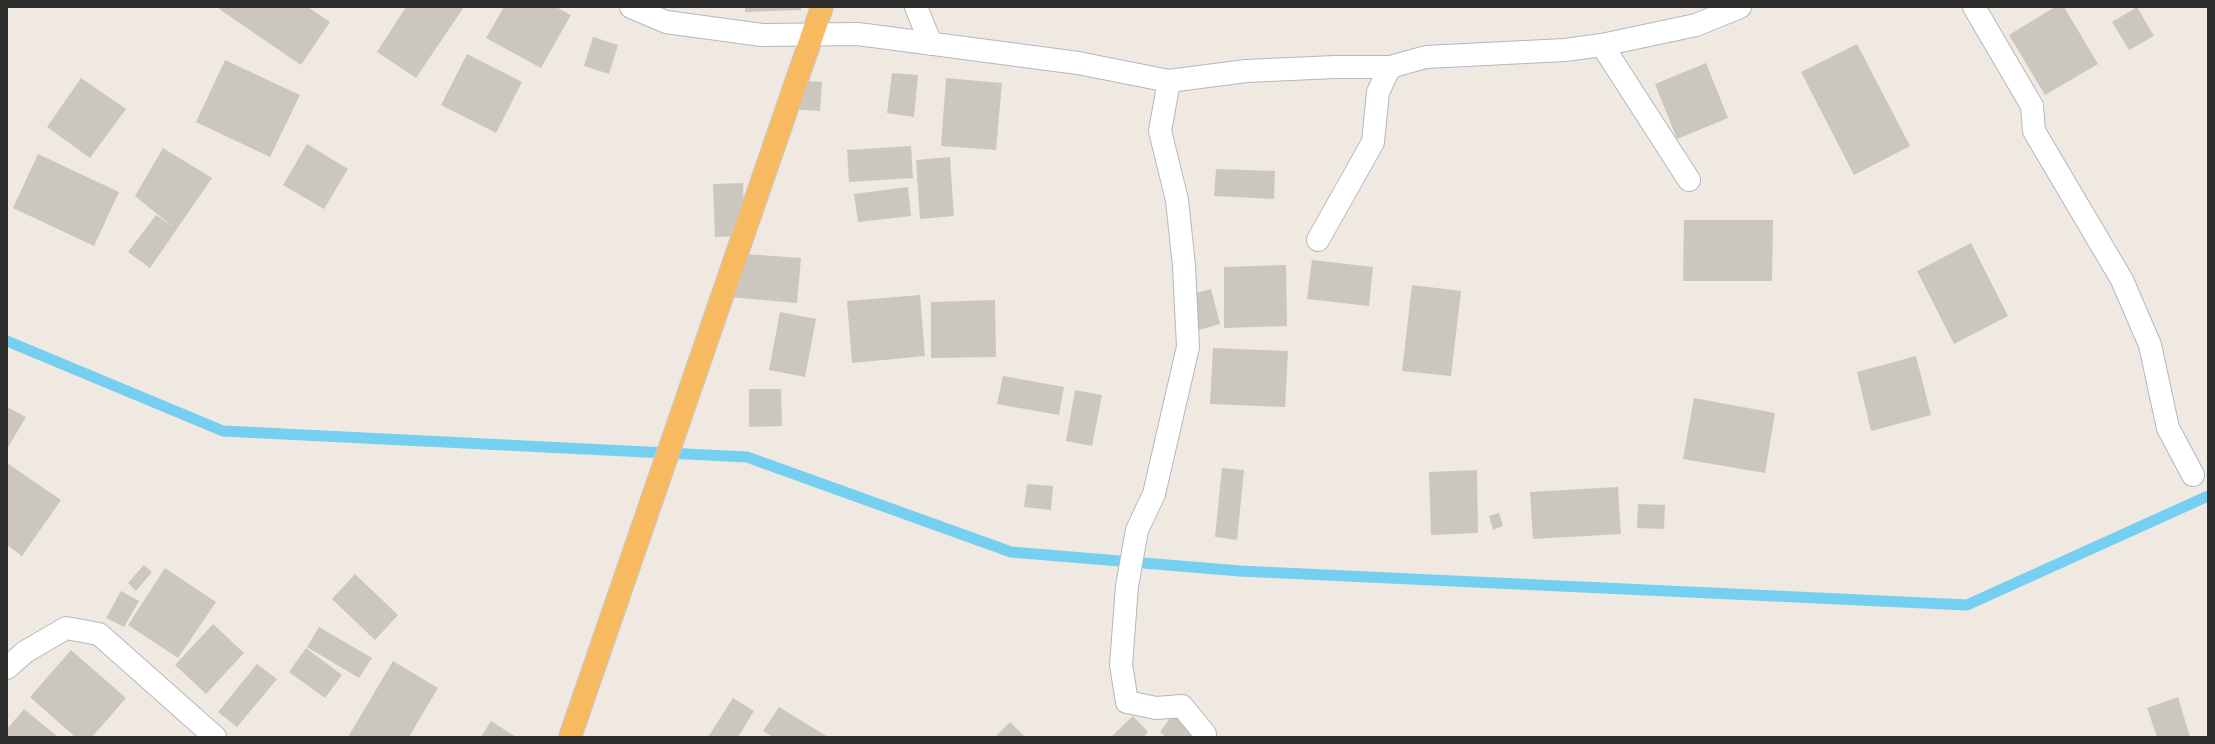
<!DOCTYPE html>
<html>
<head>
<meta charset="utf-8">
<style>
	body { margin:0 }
	#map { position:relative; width:2215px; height:744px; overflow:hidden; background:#efe9e1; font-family:Barlow,sans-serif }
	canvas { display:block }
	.frame { position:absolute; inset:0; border:8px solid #2e2e2e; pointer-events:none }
</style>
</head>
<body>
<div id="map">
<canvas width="2215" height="744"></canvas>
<div class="frame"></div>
</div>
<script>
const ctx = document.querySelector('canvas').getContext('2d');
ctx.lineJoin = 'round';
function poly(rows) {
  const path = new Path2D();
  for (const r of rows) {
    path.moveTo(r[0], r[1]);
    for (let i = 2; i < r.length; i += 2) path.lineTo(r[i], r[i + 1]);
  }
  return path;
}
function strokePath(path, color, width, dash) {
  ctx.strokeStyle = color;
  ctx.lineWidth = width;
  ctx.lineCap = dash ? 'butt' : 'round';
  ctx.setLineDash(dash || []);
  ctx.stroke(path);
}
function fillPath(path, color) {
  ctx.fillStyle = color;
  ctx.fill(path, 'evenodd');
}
const stream = poly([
	[7,341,223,431,747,457,1011,552,1240,571,1967,605,2208,496]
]);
const building = poly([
	[220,7,308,7,330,22,301,65,219,9],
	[406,7,464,7,416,78,377,52],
	[504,7,556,7,571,15,541,68,486,38],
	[745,7,801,7,801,10,745,12],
	[2055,7,2064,7,2098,64,2045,95,2009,35],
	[2137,7,2154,36,2129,50,2112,22],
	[593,37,618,45,609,74,584,66],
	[1857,44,1910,146,1854,175,1801,72],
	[467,54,522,82,496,133,441,105],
	[225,60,300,95,270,157,196,122],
	[1706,63,1728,118,1677,139,1655,84],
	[892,73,918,75,914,117,887,113],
	[81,78,126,109,90,158,47,127],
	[946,78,1002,83,996,150,941,146],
	[790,80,822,82,820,111,788,109],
	[307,144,348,169,324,209,283,185],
	[911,146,913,178,849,182,847,150],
	[163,148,212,178,150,268,128,252,156,215,173,227,135,196],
	[38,154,119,192,94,246,13,208],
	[950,157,954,216,920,219,916,160],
	[1216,169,1275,171,1274,199,1214,196],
	[743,183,745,236,715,237,713,184],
	[908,187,911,216,858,222,854,194],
	[1684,220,1773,220,1772,281,1683,281],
	[1971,243,2008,316,1954,344,1917,271],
	[732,253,801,258,797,303,728,297],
	[1312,260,1373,267,1369,306,1307,299],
	[1286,265,1287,326,1224,328,1224,267],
	[1412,285,1461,291,1451,376,1402,371],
	[1211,289,1220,324,1199,330,1189,295],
	[920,295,925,356,852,363,847,301],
	[995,300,996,357,931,358,931,302],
	[780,312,816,319,805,377,769,370],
	[1213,348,1288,351,1285,407,1210,404],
	[1916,356,1931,415,1871,431,1857,372],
	[1003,376,1064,387,1059,415,997,404],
	[749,389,781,389,782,426,749,427],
	[1075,390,1102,395,1092,446,1066,441],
	[1694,398,1775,413,1765,473,1683,459],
	[7,407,26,417,7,449],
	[7,463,61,500,22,556,7,545],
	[1222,468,1244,470,1237,540,1215,537],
	[1477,470,1478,533,1431,535,1429,472],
	[1027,484,1053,486,1051,510,1024,507],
	[1618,487,1621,534,1533,539,1530,492],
	[1638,504,1665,505,1664,529,1637,528],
	[1499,513,1503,526,1493,530,1489,516],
	[144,565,152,572,136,591,128,583],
	[165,568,216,602,178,658,128,625],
	[355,574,398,615,375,640,332,599],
	[121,591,139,601,124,627,106,618],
	[213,624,244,653,206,694,175,665],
	[319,627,372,658,359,678,307,647],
	[306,648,342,675,325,698,289,672],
	[71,650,126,698,92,737,75,737,30,697],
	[393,661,438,688,409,737,348,737],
	[257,664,277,679,237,727,218,712],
	[2178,697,2190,737,2157,737,2147,708],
	[733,698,754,711,738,737,708,737],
	[779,707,828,737,773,737,763,731],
	[24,709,58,737,7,737,7,729],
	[1173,714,1196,732,1193,737,1166,737,1160,732],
	[1133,716,1148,732,1144,737,1111,737],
	[491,721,516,737,481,737],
	[1010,722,1025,737,995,737]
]);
const minor = poly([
	[631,7,666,22,762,35,858,34,1078,63,1169,81],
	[916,7,931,44],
	[1974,7,2032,106,2034,131,2122,280,2150,345,2168,428,2193,475],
	[1602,45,1689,180],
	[1318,240,1373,142,1378,92,1390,67,1426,57,1565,50,1602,45,1696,25,1740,7],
	[7,668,25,652,66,628,99,634,215,737],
	[1203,737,1205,734,1182,706,1156,708,1127,702,1121,665,1127,586,1137,530,1154,494,1188,347,1184,266,1177,200,1160,131,1169,81,1246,71,1335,67,1390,67]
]);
const trunk = poly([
	[570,737,822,7]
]);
strokePath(stream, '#75cff0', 11);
fillPath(building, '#cbc7bf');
strokePath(minor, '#b4b7c1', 24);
strokePath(trunk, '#c9c9c9', 24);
strokePath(minor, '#fff', 22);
strokePath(trunk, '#f8ba60', 22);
</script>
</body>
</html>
